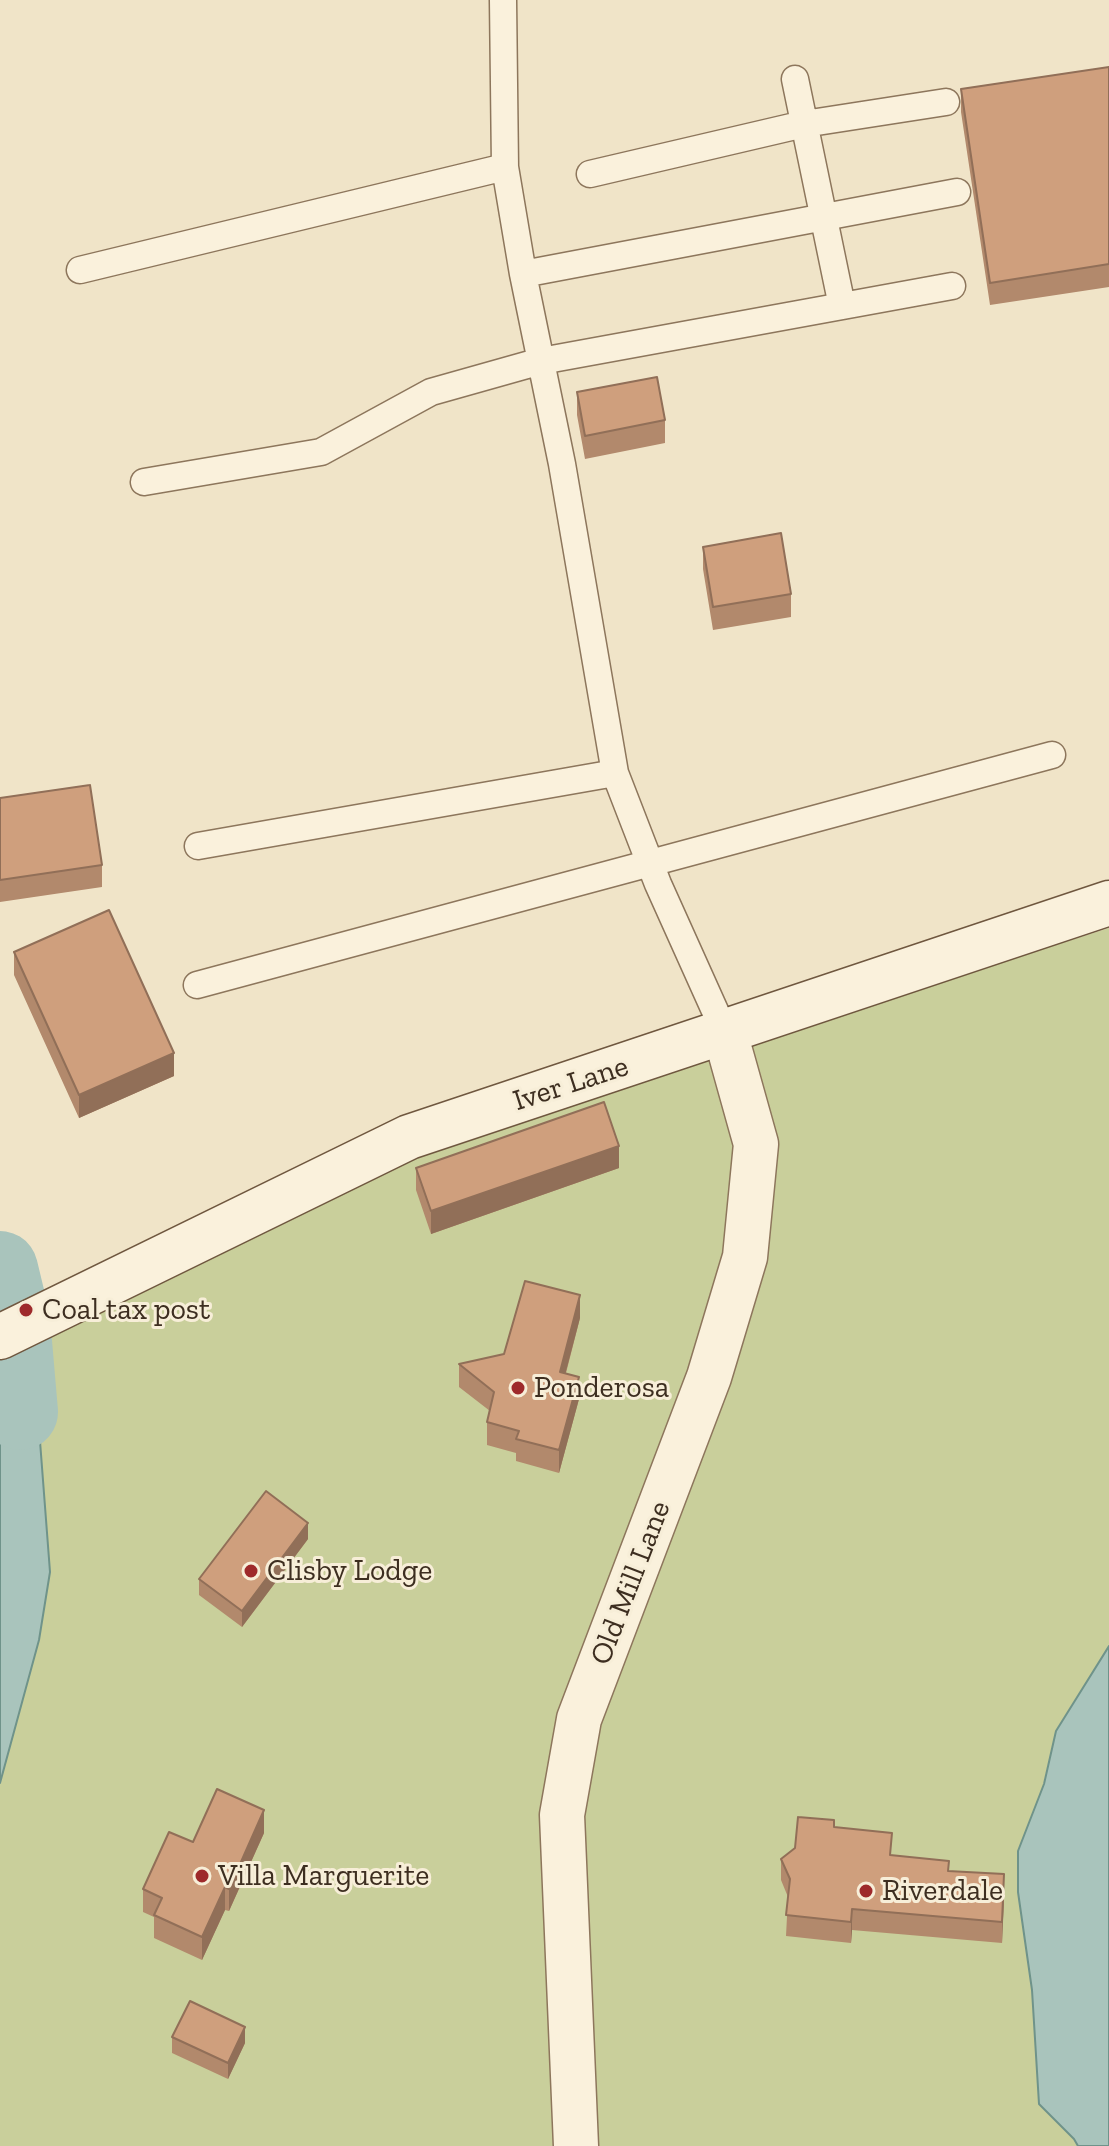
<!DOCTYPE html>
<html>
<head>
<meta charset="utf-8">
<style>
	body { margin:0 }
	canvas { display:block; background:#f0e4c8 }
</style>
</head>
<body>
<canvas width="1109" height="2146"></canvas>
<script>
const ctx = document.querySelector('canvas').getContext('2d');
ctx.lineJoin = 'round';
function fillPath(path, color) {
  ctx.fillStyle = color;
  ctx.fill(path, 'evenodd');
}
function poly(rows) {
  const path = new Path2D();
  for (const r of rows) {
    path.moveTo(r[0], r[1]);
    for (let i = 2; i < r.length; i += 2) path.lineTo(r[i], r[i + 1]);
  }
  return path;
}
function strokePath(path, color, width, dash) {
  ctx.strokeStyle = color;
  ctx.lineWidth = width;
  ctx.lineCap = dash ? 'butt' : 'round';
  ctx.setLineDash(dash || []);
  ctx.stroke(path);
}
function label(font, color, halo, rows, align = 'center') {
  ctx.font = font + ' "Zilla Slab",serif';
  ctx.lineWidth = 6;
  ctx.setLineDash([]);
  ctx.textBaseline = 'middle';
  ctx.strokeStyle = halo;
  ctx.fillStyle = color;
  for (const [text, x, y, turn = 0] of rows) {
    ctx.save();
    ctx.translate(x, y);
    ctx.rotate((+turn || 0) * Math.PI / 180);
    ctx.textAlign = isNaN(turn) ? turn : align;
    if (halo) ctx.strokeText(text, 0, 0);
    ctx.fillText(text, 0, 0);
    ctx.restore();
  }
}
const green = poly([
	[1109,928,1109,1646,1056,1730,1018,1892,1032,1990,1039,2104,1075,2139,1078,2146,587,2146,571,1814,631,1598,753,1259,736,1047],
	[719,1048,744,1146,735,1255,579,1690,566,2146,0,2146,0,1783,39,1640,50,1572,39,1428,25,1341,356,1177]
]);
const water = poly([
	[25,1341,39,1428,50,1572,39,1640,0,1783,0,1351,25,1341],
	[1109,1646,1109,2146,1078,2146,1074,2139,1039,2104,1032,1990,1018,1892,1018,1851,1044,1784,1056,1731,1109,1646]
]);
const river = poly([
	[0,1269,12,1319,20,1412]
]);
const service = poly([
	[503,0,505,167,523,274,562,464,615,773,658,884,725,1033],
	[795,79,842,306],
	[590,174,804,124,946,102],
	[80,270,505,167],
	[523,274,957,192],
	[144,482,321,452,431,392,541,361,952,286],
	[198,846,615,773],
	[197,985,1052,755]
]);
const minor = poly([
	[576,2146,562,1815,579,1719,709,1377,745,1257,756,1144,725,1033]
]);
const secondary = poly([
	[0,1337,409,1137,1109,903]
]);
const wall = poly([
	[1109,67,1109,287,990,305,961,112,961,89],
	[577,392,665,420,665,443,585,459,577,415],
	[703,547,791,594,791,617,713,630,703,569],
	[0,798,102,865,102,887,0,902],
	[14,952,174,1076,79,1118,14,975],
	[416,1168,619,1168,431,1234,416,1190],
	[580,1318,566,1373,579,1399,559,1473,516,1461,516,1453,487,1445,487,1422,490,1411,459,1387,459,1364,504,1354],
	[308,1539,242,1627,199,1595,199,1579],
	[834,1827,892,1855,949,1871,1004,1895,1002,1943,852,1930,851,1943,786,1936,788,1897,781,1880,781,1859],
	[264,1833,229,1911,225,1910,202,1960,154,1938,154,1917,143,1912,143,1889,193,1842],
	[172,2037,245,2043,228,2079,172,2053]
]);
const shadedWall = poly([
	[174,1053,174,1076,79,1118,79,1095],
	[619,1146,619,1168,431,1234,431,1211],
	[580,1295,580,1318,560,1394,560,1372],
	[579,1377,579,1399,559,1473,559,1450],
	[308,1523,308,1539,242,1627,242,1611],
	[264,1810,264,1833,229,1911,229,1889],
	[1004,1874,1004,1895,1002,1943,1002,1922],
	[225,1887,225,1910,202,1960,202,1937],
	[852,1909,852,1930,851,1943,851,1922],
	[245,2027,245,2043,228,2079,228,2063]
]);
const building = poly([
	[1109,67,1109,264,990,283,961,89,1109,67],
	[657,377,665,420,585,436,577,392,657,377],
	[781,533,791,594,713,607,703,547,781,533],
	[90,785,102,865,0,880,0,798,90,785],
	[109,910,174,1053,79,1095,14,952,109,910],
	[604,1102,619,1146,431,1211,416,1168,604,1102],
	[525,1281,580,1295,560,1372,579,1377,559,1450,516,1439,519,1431,487,1422,494,1392,459,1364,504,1354,525,1281],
	[266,1491,308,1523,242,1611,199,1579,266,1491],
	[217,1789,264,1810,229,1889,225,1887,202,1937,154,1915,162,1898,143,1889,169,1832,193,1842,217,1789],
	[798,1817,834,1820,834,1827,892,1833,890,1855,949,1861,948,1871,1004,1874,1002,1922,852,1909,851,1922,786,1915,790,1879,781,1859,795,1848,798,1817],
	[190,2001,245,2027,228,2063,172,2037,190,2001]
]);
const markers = [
	[26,1310,8,"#9e2a2b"],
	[518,1388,8,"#9e2a2b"],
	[251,1571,8,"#9e2a2b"],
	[202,1876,8,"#9e2a2b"],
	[866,1891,8,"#9e2a2b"]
];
const streetNames = [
	["Iver Lane",571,1084,-18],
	["Old Mill Lane",631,1583,-69]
];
const poiNames = [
	["Coal tax post",42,1310],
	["Ponderosa",534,1388],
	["Clisby Lodge",267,1571],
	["Villa Marguerite",218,1876],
	["Riverdale",882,1891]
];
fillPath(green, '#c9cf9b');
fillPath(water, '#a9c4bc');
strokePath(water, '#6f938a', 2);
strokePath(river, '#a9c4bc', 76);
strokePath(service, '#8d765c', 29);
strokePath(minor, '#8d765c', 47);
strokePath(secondary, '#6f573f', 47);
strokePath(service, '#faf1dc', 26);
strokePath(minor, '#faf1dc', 44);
strokePath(secondary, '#faf1dc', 44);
fillPath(wall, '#b2896c');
fillPath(shadedWall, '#916f58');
fillPath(building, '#cf9f7d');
strokePath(building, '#916f58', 2);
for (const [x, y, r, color] of markers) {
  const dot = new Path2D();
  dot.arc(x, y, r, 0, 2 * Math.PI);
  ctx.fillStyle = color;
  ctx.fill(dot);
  strokePath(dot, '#f7eed8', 3);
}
label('30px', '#3d2e20', '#f7eed8', streetNames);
label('30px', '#3d2e20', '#f7eed8', poiNames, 'left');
</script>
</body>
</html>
